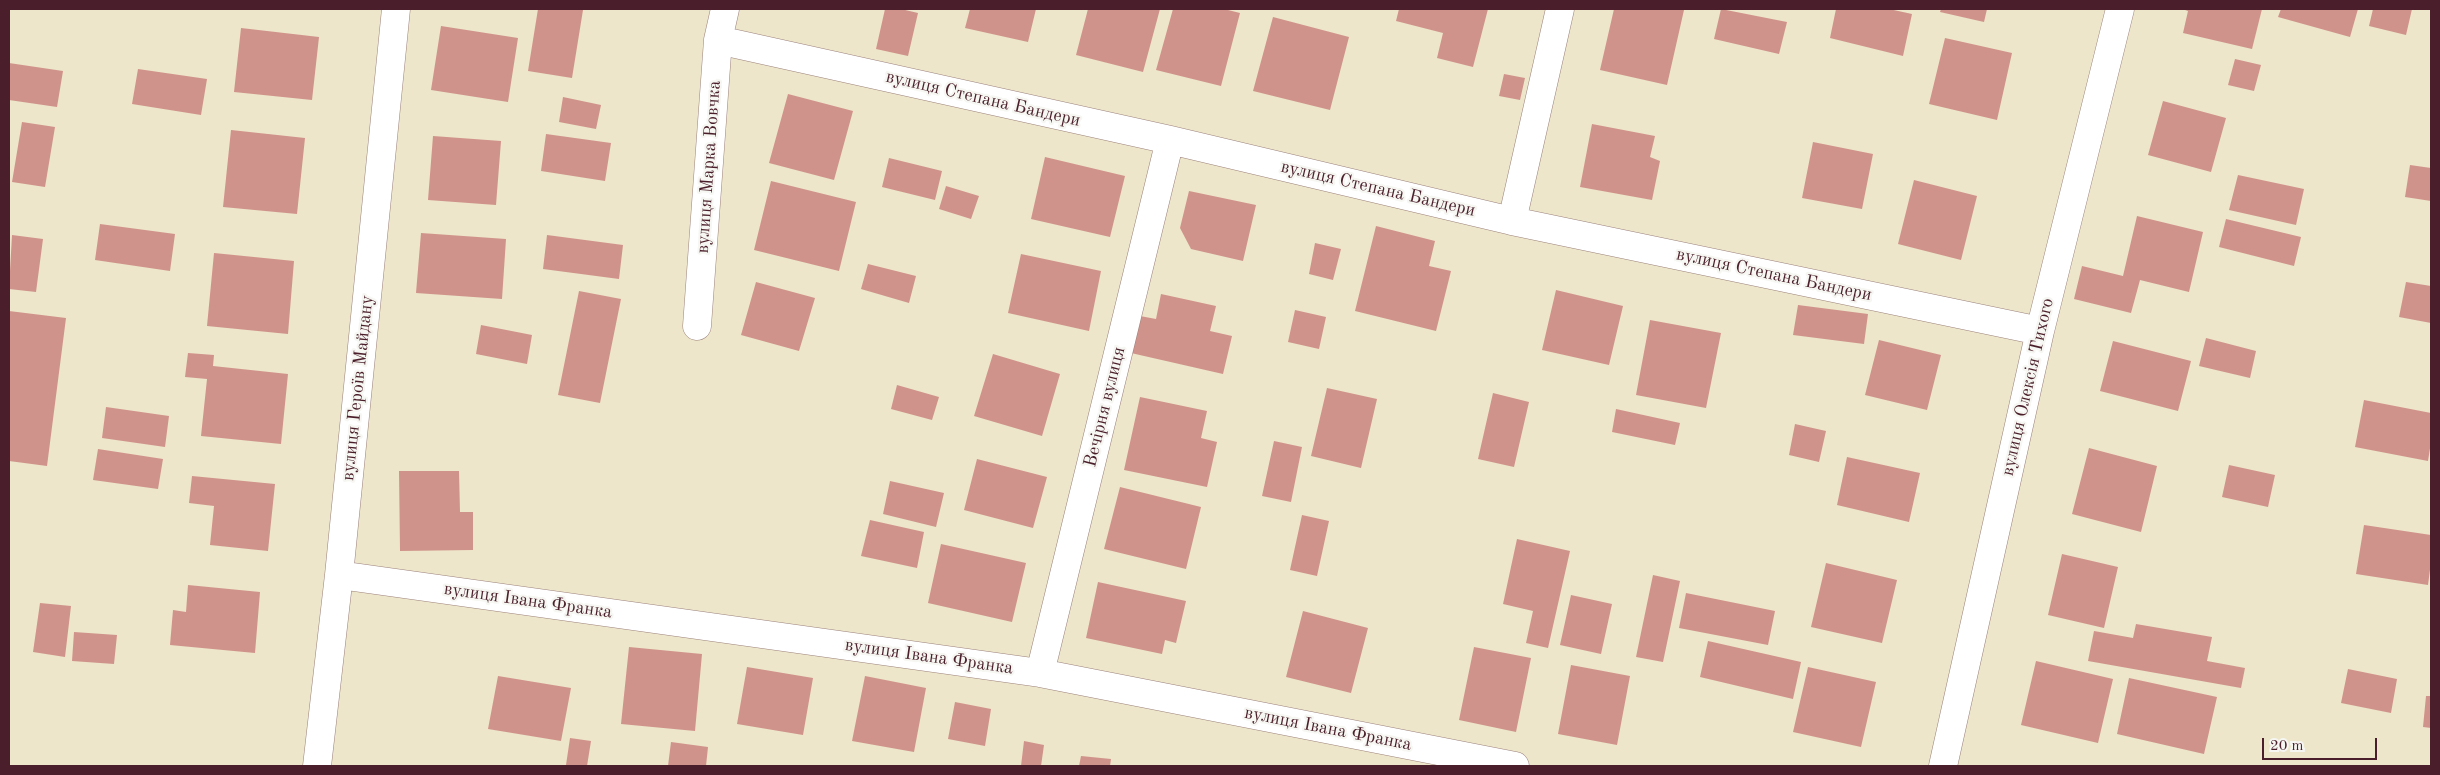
<!DOCTYPE html>
<html>
<head>
<meta charset="utf-8">
<style>
	body { margin:0 }
	#map { position:relative; width:2440px; height:775px; overflow:hidden; background:#ede6cb; font-family:"Old Standard TT",serif }
	canvas { display:block }
	.frame { position:absolute; inset:0; border:10px solid #4a1f2b; pointer-events:none }
	.scale { position:absolute; left:2262px; top:738px; width:115px; height:22px; box-sizing:border-box; border:2px solid #4a1f2b; border-top:0; padding-left:6px; font-size:15px; line-height:18px; white-space:nowrap; color:#4a1f2b; -webkit-text-stroke:4px #f6f6f2; paint-order:stroke }
</style>
</head>
<body>
<div id="map">
<canvas width="2440" height="775"></canvas>
<div class="frame"></div>
<div class="scale">20 m</div>
</div>
<script>
const ctx = document.querySelector('canvas').getContext('2d');
ctx.lineJoin = 'round';
function fillPath(path, color) {
  ctx.fillStyle = color;
  ctx.fill(path, 'evenodd');
}
function poly(rows) {
  const path = new Path2D();
  for (const r of rows) {
    path.moveTo(r[0], r[1]);
    for (let i = 2; i < r.length; i += 2) path.lineTo(r[i], r[i + 1]);
  }
  return path;
}
function strokePath(path, color, width, dash) {
  ctx.strokeStyle = color;
  ctx.lineWidth = width;
  ctx.lineCap = dash ? 'butt' : 'round';
  ctx.setLineDash(dash || []);
  ctx.stroke(path);
}
function label(font, color, halo, rows, align = 'center') {
  ctx.font = font + ' "Old Standard TT",serif';
  ctx.lineWidth = 4.5;
  ctx.setLineDash([]);
  ctx.textBaseline = 'middle';
  ctx.strokeStyle = halo;
  ctx.fillStyle = color;
  for (const [text, x, y, turn = 0] of rows) {
    ctx.save();
    ctx.translate(x, y);
    ctx.rotate((+turn || 0) * Math.PI / 180);
    ctx.textAlign = isNaN(turn) ? turn : align;
    if (halo) ctx.strokeText(text, 0, 0);
    ctx.fillText(text, 0, 0);
    ctx.restore();
  }
}
const building = poly([
	[538,9,583,10,572,78,528,71],
	[885,9,901,9,918,13,908,56,876,49],
	[970,9,1036,9,1028,42,965,28],
	[1088,9,1160,9,1143,72,1076,55],
	[1173,9,1224,9,1240,13,1221,86,1156,70],
	[1399,9,1488,9,1473,67,1437,58,1443,33,1396,21],
	[1614,9,1684,10,1667,85,1600,70],
	[1721,9,1787,22,1779,54,1714,39],
	[1836,9,1889,9,1912,14,1903,56,1830,38],
	[1941,9,1987,9,1984,22,1940,12],
	[2182,9,2262,9,2252,49,2183,33,2188,11],
	[2281,9,2358,9,2350,37,2278,17],
	[2373,9,2412,9,2406,35,2369,26],
	[1273,17,1349,37,1330,110,1253,91],
	[441,26,518,38,508,102,431,90],
	[241,28,319,37,312,100,234,92],
	[1945,38,2012,53,1997,120,1929,104],
	[2235,59,2261,65,2254,91,2228,85],
	[9,63,63,71,57,107,9,100],
	[138,69,207,79,201,115,132,104],
	[1504,74,1525,78,1520,100,1499,96],
	[788,94,853,111,834,180,769,163],
	[563,97,601,105,596,129,559,122],
	[2163,101,2226,118,2211,172,2148,155],
	[22,122,55,127,45,187,12,182],
	[1592,124,1655,136,1650,157,1660,161,1652,200,1580,187],
	[231,130,305,138,297,214,223,207],
	[546,134,611,143,605,181,541,171],
	[433,136,501,141,496,205,428,200],
	[1813,142,1873,154,1862,209,1802,198],
	[1045,157,1125,176,1110,237,1031,219],
	[889,158,942,171,935,200,882,187],
	[2410,165,2431,168,2431,201,2405,197],
	[2238,175,2304,189,2296,225,2229,210],
	[1914,180,1977,196,1961,260,1898,244],
	[771,181,856,202,839,271,754,250],
	[946,186,979,196,971,219,939,209],
	[1189,191,1256,205,1243,261,1191,249,1180,228],
	[2137,216,2203,232,2189,292,2140,280,2131,313,2074,299,2082,266,2123,276],
	[2226,219,2301,237,2294,266,2219,247],
	[100,224,175,234,170,271,95,260],
	[1376,226,1435,241,1429,266,1451,271,1436,331,1355,311],
	[421,233,506,239,502,299,416,293],
	[12,235,43,239,36,292,9,289],
	[547,235,623,245,619,279,543,269],
	[1315,243,1341,249,1333,280,1309,274],
	[214,253,294,261,288,334,207,326],
	[1021,254,1101,271,1089,331,1008,313],
	[868,264,916,276,909,303,861,289],
	[756,282,815,298,799,351,741,335],
	[2406,282,2431,286,2431,323,2399,317],
	[1556,290,1623,306,1609,365,1542,350],
	[579,291,621,299,600,403,558,395],
	[1161,294,1216,306,1210,331,1232,336,1223,374,1131,353,1140,316,1156,319],
	[1798,305,1868,314,1864,344,1793,335],
	[1295,310,1326,317,1319,349,1288,342],
	[9,311,66,318,47,466,9,461],
	[1650,320,1721,333,1706,408,1636,395],
	[481,325,532,335,527,364,476,354],
	[2206,338,2256,351,2250,378,2199,366],
	[1879,340,1941,355,1927,410,1865,395],
	[2113,341,2191,361,2178,411,2100,391],
	[188,353,214,355,213,366,288,374,281,444,201,436,207,379,185,377],
	[993,354,1060,374,1042,436,974,416],
	[897,385,939,397,932,420,891,409],
	[1327,388,1377,399,1361,468,1311,456],
	[1493,393,1529,402,1514,467,1478,459],
	[1140,397,1207,411,1201,438,1217,442,1207,487,1124,470],
	[2364,400,2431,413,2431,442,2428,461,2355,447],
	[106,407,169,416,165,447,102,438],
	[1616,409,1680,423,1675,445,1612,432],
	[1795,424,1826,431,1819,462,1789,455],
	[1274,441,1302,447,1291,502,1262,496],
	[2089,448,2157,466,2141,532,2072,514],
	[98,449,163,459,158,489,93,480],
	[1847,457,1920,473,1909,522,1837,505],
	[977,459,1047,477,1033,528,964,510],
	[2229,465,2275,475,2268,507,2222,497],
	[399,471,459,471,460,512,473,512,473,550,400,551],
	[192,476,275,484,268,551,210,545,214,506,189,503],
	[890,481,944,493,936,527,883,514],
	[1120,487,1201,507,1186,569,1104,549],
	[1302,515,1329,521,1317,576,1290,570],
	[870,520,924,532,917,568,861,556],
	[2364,525,2431,535,2431,562,2428,585,2356,574],
	[1517,539,1570,551,1548,648,1526,643,1533,611,1503,604],
	[941,544,1026,563,1012,622,928,603],
	[2062,554,2118,567,2104,628,2048,615],
	[1826,563,1897,580,1882,643,1811,627],
	[1653,575,1680,581,1663,662,1636,657],
	[1098,582,1186,601,1176,643,1165,640,1162,654,1086,638],
	[188,585,260,592,255,653,170,645,173,610,186,612],
	[1686,593,1775,611,1768,645,1679,628],
	[1571,595,1612,604,1601,654,1560,645],
	[40,603,71,606,65,657,33,652],
	[1303,611,1368,628,1351,693,1286,677],
	[2136,624,2212,637,2207,661,2245,668,2241,688,2088,661,2094,631,2133,638],
	[74,632,117,635,114,664,72,661],
	[1708,641,1801,662,1793,699,1700,677],
	[629,647,702,654,695,731,621,724],
	[1474,647,1531,658,1516,732,1459,720],
	[2036,661,2113,679,2098,743,2021,725],
	[1571,665,1630,676,1617,745,1558,734],
	[747,667,813,678,803,735,737,724],
	[1808,667,1876,682,1861,747,1793,732],
	[2348,669,2397,679,2391,713,2341,703],
	[498,676,571,688,561,741,488,729],
	[865,676,926,688,914,752,852,741],
	[2129,678,2217,697,2204,754,2117,734],
	[2426,696,2431,696,2431,728,2423,727],
	[955,702,991,709,985,746,948,739],
	[570,738,591,741,587,766,566,765],
	[1024,741,1044,745,1041,766,1021,766],
	[671,742,708,747,706,766,668,766],
	[1081,756,1111,759,1110,766,1079,766]
]);
const street = poly([
	[718,40,1170,140,1512,221,2040,331],
	[1512,221,1560,9],
	[697,326,718,40,725,9],
	[339,575,1040,673,1515,766],
	[1040,673,1170,140],
	[317,766,339,575,396,9],
	[1943,766,2040,331,2120,9]
]);
const streetNames = [
	["вулиця Степана Бандери",983,99,13],
	["вулиця Марка Вовчка",709,167,-86],
	["вулиця Степана Бандери",1378,189,13],
	["вулиця Степана Бандери",1774,275,12],
	["вулиця Олексія Тихого",2028,387,-77],
	["вулиця Героїв Майдану",358,388,-84],
	["Вечірня вулиця",1105,407,-76],
	["вулиця Івана Франка",528,601,8],
	["вулиця Івана Франка",929,657,8],
	["вулиця Івана Франка",1328,729,11]
];
fillPath(building, '#d0938b');
strokePath(street, '#9c827b', 29);
strokePath(street, '#fff', 28);
label('18px', '#4a1f2b', '#f6f6f2', streetNames);
</script>
</body>
</html>
